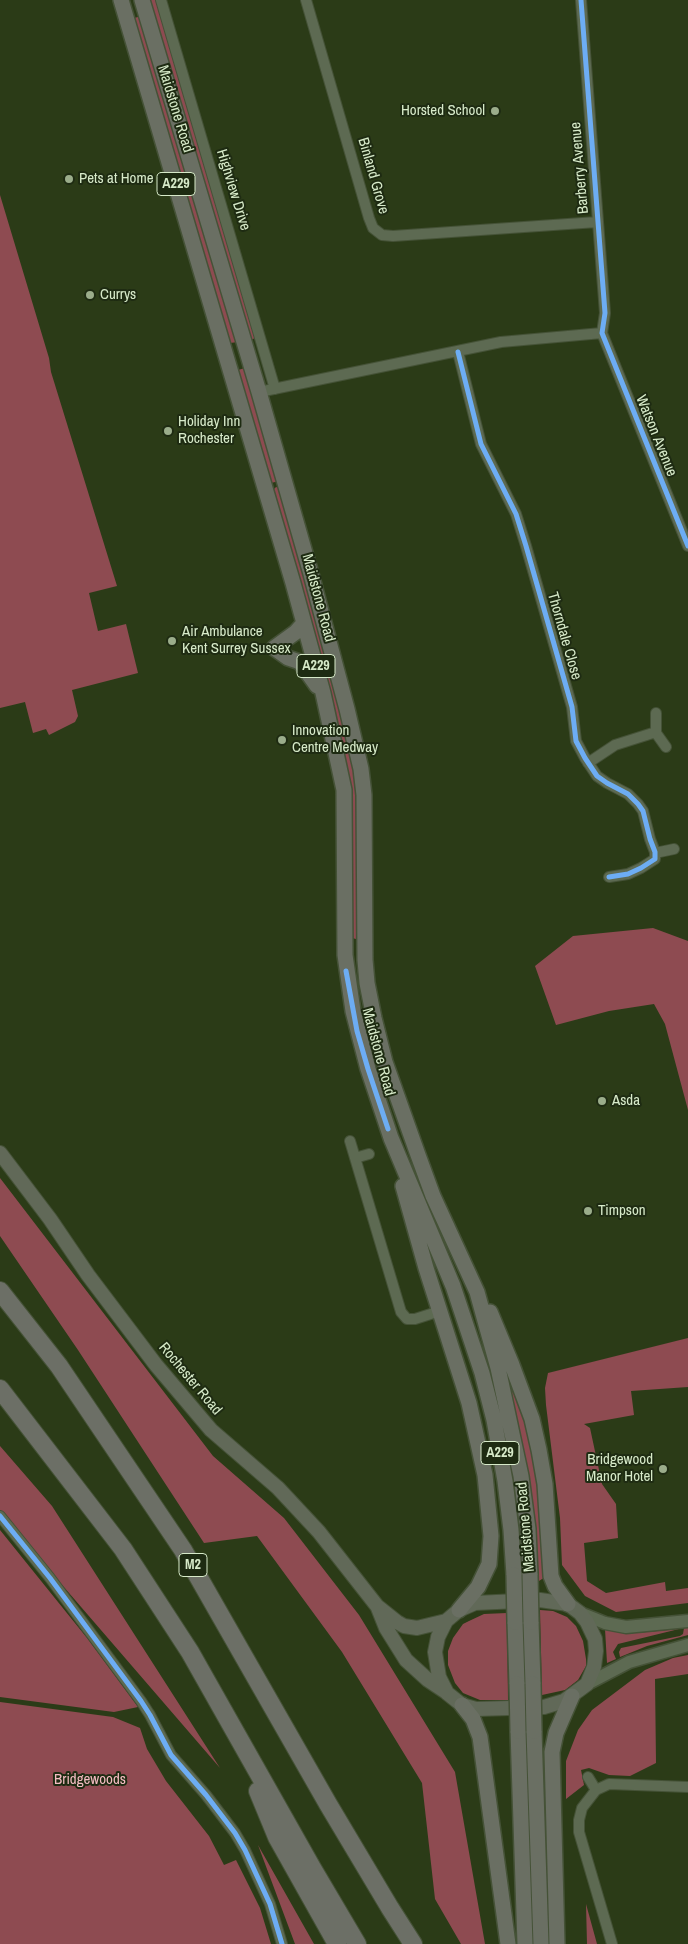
<!DOCTYPE html>
<html>
<head>
<meta charset="utf-8">
<style>
	body { margin:0 }
	canvas { display:block; background:#2b3b17 }
</style>
</head>
<body>
<canvas width="688" height="1944"></canvas>
<script>
const ctx = document.querySelector('canvas').getContext('2d');
ctx.lineJoin = 'round';
function fillPath(path, color) {
  ctx.fillStyle = color;
  ctx.fill(path, 'evenodd');
}
function poly(rows) {
  const path = new Path2D();
  for (const r of rows) {
    path.moveTo(r[0], r[1]);
    for (let i = 2; i < r.length; i += 2) path.lineTo(r[i], r[i + 1]);
  }
  return path;
}
function strokePath(path, color, width, dash) {
  ctx.strokeStyle = color;
  ctx.lineWidth = width;
  ctx.lineCap = dash ? 'butt' : 'round';
  ctx.setLineDash(dash || []);
  ctx.stroke(path);
}
function label(font, color, halo, rows, align = 'center') {
  ctx.font = font + ' "Archivo Narrow",sans-serif';
  ctx.lineWidth = 4;
  ctx.setLineDash([]);
  ctx.textBaseline = 'middle';
  ctx.strokeStyle = halo;
  ctx.fillStyle = color;
  for (const [text, x, y, turn = 0] of rows) {
    ctx.save();
    ctx.translate(x, y);
    ctx.rotate((+turn || 0) * Math.PI / 180);
    ctx.textAlign = isNaN(turn) ? turn : align;
    if (halo) ctx.strokeText(text, 0, 0);
    ctx.fillText(text, 0, 0);
    ctx.restore();
  }
}
const green = poly([
	[148,0,156,0,255,338,251,340],
	[142,16,238,342,230,343,134,18],
	[0,195,49,358,51,372,117,586,89,593,98,631,126,624,138,673,72,690,78,716,75,722,49,735,46,729,33,733,25,702,0,708],
	[245,368,279,481,271,483,238,370],
	[276,487,280,488,348,739,358,792,359,937,356,939,352,938,353,828,350,782,326,675,274,489],
	[653,928,688,941,688,1110,665,1024,654,1004,609,1011,556,1025,535,966,573,936],
	[0,1178,213,1456,284,1518,359,1615,455,1772,485,1944,461,1944,435,1899,422,1783,342,1652,257,1536,204,1543,78,1350,0,1236],
	[688,1338,688,1387,631,1391,634,1415,584,1424,590,1428,602,1484,616,1504,618,1538,584,1543,587,1581,606,1593,665,1582,666,1591,688,1588,688,1603,616,1612,585,1596,562,1565,560,1518,546,1405,545,1388,548,1373],
	[513,1382,526,1419,538,1493,542,1556,545,1577,539,1581,535,1523,529,1475,508,1383],
	[0,1446,52,1506,220,1768,0,1513],
	[0,1530,87,1638,138,1707,114,1712,0,1697],
	[540,1610,553,1611,567,1617,576,1626,583,1641,586,1659,586,1666,578,1680,565,1690,542,1695],
	[507,1613,508,1700,480,1700,463,1693,455,1683,448,1665,448,1651,453,1638,463,1624,469,1621,484,1614],
	[688,1627,688,1635,647,1646,620,1657,619,1652,621,1648,680,1636,683,1634,684,1628],
	[605,1629,622,1633,636,1633,679,1629,618,1644,613,1652,616,1659,607,1663],
	[688,1655,688,1674,655,1679,656,1763,630,1776,609,1775,589,1768,581,1770,584,1785,566,1799,566,1761,578,1730,592,1710,645,1670,673,1658],
	[0,1702,113,1717,140,1728,147,1749,166,1781,209,1836,224,1865,236,1860,260,1908,271,1944,0,1944],
	[258,1845,314,1944,295,1944],
	[586,1904,597,1944,587,1944]
]);
const minor = poly([
	[161,0,275,389],
	[306,0,369,218,373,228,382,235,393,236,597,222],
	[581,0,605,313,602,333,688,546],
	[458,352,481,444,516,514,526,546,572,707,576,741,585,758,597,776,607,783,628,794,638,804,643,811,650,839,655,852,655,859,641,868,628,874,609,877],
	[259,392,501,342,602,333],
	[656,713,656,733,666,747],
	[588,763,615,745,656,732],
	[655,853,674,849],
	[350,1141,401,1312,407,1319,415,1319,440,1311],
	[355,1158,369,1154],
	[0,1516,50,1578,141,1701,150,1715,171,1755,206,1795,235,1833,245,1850,270,1904,282,1944],
	[588,1777,596,1790],
	[612,1944,579,1832,579,1820,582,1808,596,1790,609,1784,688,1787]
]);
const tertiary = poly([
	[580,1613,605,1623,626,1627,688,1621],
	[587,1684,629,1662,688,1645]
]);
const secondary = poly([
	[0,1153,50,1219,88,1275,156,1365,211,1430,278,1488,319,1532,377,1606,397,1622,404,1626,417,1628,446,1621],
	[540,1600,568,1604,580,1613,587,1622,595,1639,596,1651,594,1667,587,1684,564,1701,544,1707,476,1709,462,1705,447,1693,439,1677,435,1652,438,1637,446,1621,459,1610,475,1603,540,1600],
	[378,1608,386,1628,406,1660,428,1680,446,1692]
]);
const primary = poly([
	[121,0,293,583,323,693,344,790,345,955,353,1011,368,1069,391,1138,453,1286,482,1373,494,1420,505,1481,511,1530,514,1575],
	[142,0,259,392,311,574,347,709,361,769,364,795,365,960,367,983,374,1018,385,1062,418,1155,433,1196,477,1292,498,1368,521,1476,528,1529,530,1575],
	[304,623,296,632,274,648,288,658,300,662,317,686],
	[403,1186,426,1268,469,1403,485,1475,491,1536,489,1564,478,1587,459,1610],
	[490,1312,512,1365,532,1419,539,1450,545,1484,551,1576,555,1586,568,1604],
	[515,1622,517,1684],
	[531,1622,533,1684],
	[462,1705,473,1719,480,1737,508,1944],
	[518,1731,525,1944],
	[534,1731,541,1944],
	[557,1944,552,1752,556,1733,572,1696]
]);
const motorway = poly([
	[0,1291,59,1366,183,1550,328,1804,390,1908,413,1944],
	[0,1389,123,1549,190,1652,312,1868,357,1944],
	[258,1791,277,1837,337,1944]
]);
const primaryBridge = poly([
	[514,1575,515,1622],
	[530,1575,531,1622],
	[517,1684,518,1731],
	[533,1684,534,1731]
]);
const cycleway = poly([
	[581,0,605,313,602,333,688,546],
	[458,352,481,444,516,514,526,546,572,707,576,741,585,758,597,776,607,783,628,794,638,804,643,811,650,839,655,852,655,859,641,868,628,874,609,877],
	[346,971,357,1031,368,1069,388,1129],
	[0,1516,50,1578,141,1701,150,1715,171,1755,206,1795,235,1833,245,1850,270,1904,282,1944]
]);
const markers = [
	[495,111,5,"#9bad8b"],
	[69,179,5,"#9bad8b"],
	[90,295,5,"#9bad8b"],
	[168,431,5,"#9bad8b"],
	[172,641,5,"#9bad8b"],
	[282,740,5,"#9bad8b"],
	[602,1101,5,"#9bad8b"],
	[588,1211,5,"#9bad8b"],
	[663,1469,5,"#9bad8b"]
];
const shields = [
	[176,184,38],
	[316,666,38],
	[500,1453,38],
	[193,1565,28]
];
const shieldNames = [
	["A229",176,184],
	["A229",316,666],
	["A229",500,1453],
	["M2",193,1565]
];
const streetNames = [
	["Maidstone Road",175,109,73],
	["Barberry Avenue",580,168,-95],
	["Binland Grove",373,176,74],
	["Highview Drive",233,190,73],
	["Watson Avenue",656,436,68],
	["Maidstone Road",318,598,75],
	["Thorndale Close",564,636,74],
	["Maidstone Road",378,1052,75],
	["Rochester Road",190,1379,50],
	["Maidstone Road",526,1527,-95]
];
const poiNames = [
	["Horsted School",485,111,"right"],
	["Pets at Home",79,179],
	["Currys",100,295],
	["Holiday Inn",178,422],
	["Rochester",178,439],
	["Air Ambulance",182,632],
	["Kent Surrey Sussex",182,649],
	["Innovation",292,731],
	["Centre Medway",292,748],
	["Asda",612,1101],
	["Timpson",598,1211],
	["Bridgewood",653,1460,"right"],
	["Manor Hotel",653,1477,"right"]
];
const parkNames = [
	["Bridgewoods",90,1780]
];
fillPath(green, '#8e4b51');
strokePath(minor, '#455237', 12);
strokePath(tertiary, '#455237', 15);
strokePath(secondary, '#455237', 16);
strokePath(primary, '#455237', 18);
strokePath(motorway, '#455237', 20);
strokePath(minor, '#5d6a52', 10);
strokePath(tertiary, '#5d6a52', 12);
strokePath(secondary, '#616958', 14);
strokePath(primary, '#6a6f63', 15);
strokePath(motorway, '#6c6f66', 18);
strokePath(primaryBridge, '#455237', 18, []);
strokePath(primaryBridge, '#6a6f63', 15);
strokePath(cycleway, '#6dadf4', 5);
for (const [x, y, r, color] of markers) {
  const dot = new Path2D();
  dot.arc(x, y, r, 0, 2 * Math.PI);
  ctx.fillStyle = color;
  ctx.fill(dot);
  strokePath(dot, '#1e2b12', 2);
}
for (const [x, y, w] of shields) {
  const box = new Path2D();
  box.roundRect(x - w / 2, y - 11.5, w, 23, 4);
  ctx.fillStyle = '#1e2b12';
  ctx.fill(box);
  strokePath(box, '#d7eac9', 1);
}
label('bold 14px', '#d7eac9', null, shieldNames);
label('15px', '#d7eac9', '#1e2b12', streetNames);
label('15px', '#d7eac9', '#1e2b12', poiNames, 'left');
label('15px', '#f4bcc2', '#1e2b12', parkNames);
</script>
</body>
</html>
